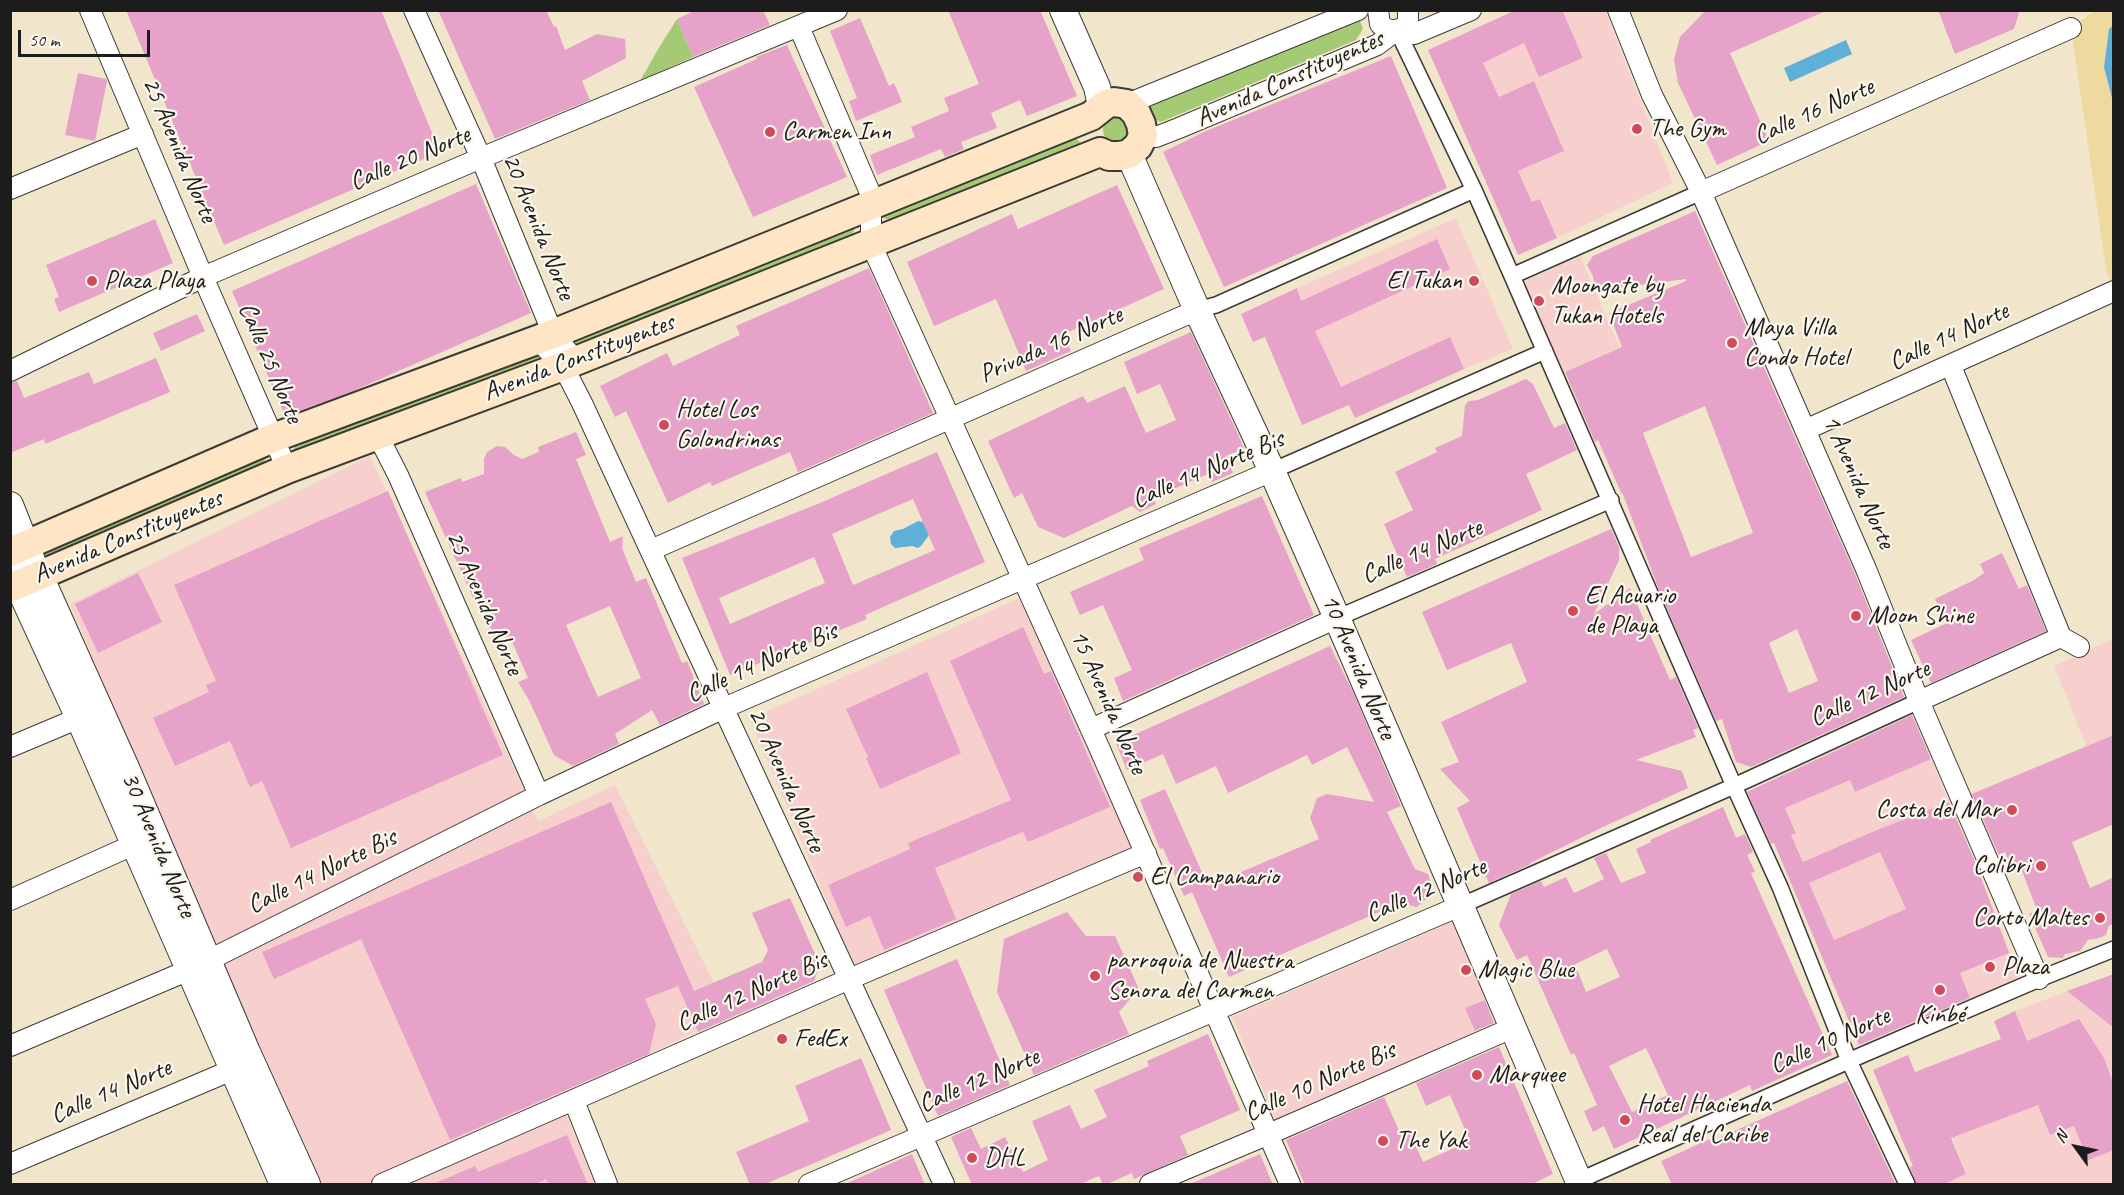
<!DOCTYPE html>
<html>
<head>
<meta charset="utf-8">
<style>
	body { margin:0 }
	#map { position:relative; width:2124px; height:1195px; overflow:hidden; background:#f1e6cb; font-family:Caveat,sans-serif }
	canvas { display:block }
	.frame { position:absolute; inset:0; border:12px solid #1c1c1c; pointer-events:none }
	.north { position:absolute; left:2046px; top:1117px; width:60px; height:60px; -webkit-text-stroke:4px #fbf7ec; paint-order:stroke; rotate:303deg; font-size:16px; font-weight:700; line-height:24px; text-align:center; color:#1c1c1c }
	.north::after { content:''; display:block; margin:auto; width:21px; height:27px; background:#1c1c1c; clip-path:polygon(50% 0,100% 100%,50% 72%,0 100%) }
	.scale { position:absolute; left:18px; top:30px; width:132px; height:27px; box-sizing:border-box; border:3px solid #1c1c1c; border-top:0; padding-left:8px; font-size:18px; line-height:21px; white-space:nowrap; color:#1c1c1c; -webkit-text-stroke:4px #fbf7ec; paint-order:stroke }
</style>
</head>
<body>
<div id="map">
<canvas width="2124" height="1195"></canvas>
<div class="frame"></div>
<div class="north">N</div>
<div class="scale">50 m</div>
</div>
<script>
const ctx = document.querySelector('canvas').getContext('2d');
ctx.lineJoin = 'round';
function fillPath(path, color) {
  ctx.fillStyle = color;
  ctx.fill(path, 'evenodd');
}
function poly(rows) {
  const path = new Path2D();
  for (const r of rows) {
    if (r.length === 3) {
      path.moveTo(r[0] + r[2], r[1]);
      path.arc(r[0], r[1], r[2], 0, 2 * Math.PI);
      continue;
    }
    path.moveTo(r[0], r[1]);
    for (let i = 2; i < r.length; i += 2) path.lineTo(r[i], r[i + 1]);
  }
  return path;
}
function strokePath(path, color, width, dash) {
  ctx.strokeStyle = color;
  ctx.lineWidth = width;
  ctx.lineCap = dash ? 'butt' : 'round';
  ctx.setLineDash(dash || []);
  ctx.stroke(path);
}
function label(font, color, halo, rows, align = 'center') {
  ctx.font = font + ' Caveat,sans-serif';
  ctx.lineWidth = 4.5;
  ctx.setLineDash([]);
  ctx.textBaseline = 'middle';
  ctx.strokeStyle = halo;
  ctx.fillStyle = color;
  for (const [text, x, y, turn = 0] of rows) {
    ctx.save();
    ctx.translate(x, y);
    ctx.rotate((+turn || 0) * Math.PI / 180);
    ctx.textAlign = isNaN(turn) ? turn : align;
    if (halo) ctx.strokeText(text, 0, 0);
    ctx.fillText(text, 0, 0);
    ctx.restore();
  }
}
const built = poly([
	[1562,11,1605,11,1673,183,1557,238,1541,199,1532,202,1518,171,1564,151,1556,131,1534,81,1499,97,1469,32,1496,56,1524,43,1540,77,1583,58],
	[1456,218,1513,349,1464,369,1355,418,1343,391,1310,406,1301,301,1297,288],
	[1580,256,1620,348,1562,373,1523,282],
	[370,456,538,821,615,785,730,1015,559,1097,595,1184,316,1184,70,604],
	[1024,596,1136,849,855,969,750,719],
	[2113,639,2113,807,1994,857,1968,795,2086,746,2054,666],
	[1931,759,1965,841,1890,874,1911,921,1882,919,1834,940,1823,914,1808,920,1809,883,1872,832,1803,862,1796,845,1778,852,1774,843,1796,832,1785,808,1850,780,1855,792],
	[1986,891,2020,978,1971,999,1940,924,1949,905],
	[1454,921,1487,999,1465,1008,1476,1033,1276,1120,1232,1017],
	[2113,974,2113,1184,1942,1184,1966,1174,1944,1115,2041,1080,2015,1011]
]);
const green = poly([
	[677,19,693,57,640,81,657,51],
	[1360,21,1363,29,1356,40,1161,122,1152,118,1148,110,1154,103,1345,22],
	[1116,130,13],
	[1074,137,1080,142,1079,147,894,222,881,217,894,207],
	[842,228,855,229,849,240,580,347,571,344,576,335],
	[535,352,543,356,540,365,302,450,294,449,297,438],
	[258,452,266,457,263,465,50,559,42,555,49,547]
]);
const sand = poly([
	[2094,11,2113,11,2113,25,2109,29,2104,67,2114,102,2113,290,2106,269,2071,28]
]);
const water = poly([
	[2113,25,2113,102,2104,67,2109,29],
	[1846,40,1852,54,1790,82,1784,68],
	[918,521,923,522,929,535,921,546,918,548,912,546,895,548,891,544,890,537,894,531,903,529]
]);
const building = poly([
	[126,10,381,10,440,152,224,245],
	[438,10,546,10,554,27,556,26,565,50,597,34,625,39,626,58,582,81,590,100,495,139],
	[696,10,763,10,770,25,693,57,677,19],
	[948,10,1040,10,1077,96,1027,116,1020,100,991,113,997,128,961,142,964,149,945,157,941,149,877,175,870,155,915,137,911,127,949,111,944,98,979,84],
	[1516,10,1562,10,1583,58,1539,77,1524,43,1483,63,1499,97,1534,81,1564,151,1518,171,1532,202,1540,199,1557,238,1518,255,1428,50],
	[1706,10,1828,10,1730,53,1769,141,1717,165,1678,83,1674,60,1680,37],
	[1938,10,2020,10,2014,29,1955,54],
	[860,18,889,86,894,83,902,102,856,121,849,101,857,98,830,31],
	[787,45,847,177,753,217,694,87,757,59,756,57],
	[1391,56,1447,188,1224,287,1163,152,1206,131],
	[78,73,106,79,107,81,95,141,65,135],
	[476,184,531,313,353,391,285,416,232,291],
	[1117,185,1164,289,1064,334,1071,351,1026,371,996,299,934,326,907,262,1012,214,1018,229],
	[1695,211,1855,574,1904,697,1751,767,1736,762,1722,719,1716,721,1659,590,1622,492,1622,495,1598,440,1595,442,1565,372,1622,347,1609,313,1686,281,1686,279,1595,291,1593,276,1587,265,1593,256],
	[1705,406,1753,533,1691,557,1643,433],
	[1797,629,1818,681,1789,693,1769,643],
	[155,219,173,263,59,312,54,299,59,297,46,265],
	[1437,239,1450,269,1315,331,1341,387,1450,337,1464,369,1355,418,1349,405,1302,425,1265,337,1253,342,1241,314,1297,288,1301,301],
	[869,268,933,413,798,472,790,452,712,486,710,482,668,503,626,411,615,417,600,386,667,353,673,366,740,335,736,326],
	[197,314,205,331,161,351,153,333],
	[1191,332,1244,448,1226,456,1233,473,1212,482,1208,474,1153,498,1156,504,1140,512,1132,506,1064,538,1038,527,1022,493,1014,498,988,441,1083,396,1087,403,1125,386,1146,433,1176,420,1160,384,1137,394,1124,362],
	[156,358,170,392,45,444,44,439,10,453,10,383,17,381,24,398,89,372,94,384],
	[1526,379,1533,384,1554,428,1565,423,1577,450,1526,474,1542,510,1435,559,1437,564,1407,577,1384,524,1413,510,1395,472,1437,452,1435,448,1462,436,1465,405,1469,401,1478,400],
	[576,432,586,455,576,459,610,542,623,536,622,548,636,582,646,578,682,663,687,661,704,704,660,725,652,710,615,734,619,744,573,766,554,755,529,700,518,682,528,678,511,639,498,645,479,603,476,604,425,492,461,478,462,482,484,474,484,459,487,452,497,446,505,447,514,455,522,459,539,452,538,447],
	[610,606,641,678,598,697,566,625],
	[937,452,985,562,865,615,867,619,730,675,682,558,820,503],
	[913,499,935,550,853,585,832,534],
	[814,557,825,583,730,624,719,598],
	[388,491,503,755,291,848,262,781,250,787,230,741,175,766,153,718,209,692,206,685,216,681,174,585],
	[1262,496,1314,615,1123,701,1114,678,1132,670,1103,605,1080,615,1070,592,1144,560,1139,548],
	[1611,529,1619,547,1619,560,1594,614,1630,588,1670,680,1676,677,1698,728,1693,730,1696,737,1636,760,1682,771,1688,788,1603,827,1530,863,1531,864,1489,883,1457,808,1470,801,1440,769,1459,762,1441,722,1527,682,1511,643,1447,670,1422,612],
	[2002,553,2019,589,2027,585,2046,631,1931,683,1911,640,1947,623,1935,599,1974,580,1984,573,1980,564],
	[138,573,162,622,98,653,75,604],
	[1023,627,1044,674,1051,671,1110,807,1028,842,1023,832,935,868,956,919,884,950,870,916,846,927,828,885,910,849,908,843,1011,800,950,661],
	[1330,646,1354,694,1401,806,1387,812,1415,869,1428,874,1434,892,1417,907,1400,903,1229,977,1192,892,1184,896,1163,848,1160,849,1140,800,1165,789,1208,886,1319,839,1310,818,1317,798,1327,794,1374,802,1347,747,1312,765,1307,755,1228,793,1216,766,1176,784,1163,754,1127,770,1116,743],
	[927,672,961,753,880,789,866,758,868,757,846,709],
	[1912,715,1931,759,1855,792,1850,780,1785,808,1796,833,1791,835,1803,862,1872,832,1949,802,1976,864,2009,953,1960,973,1970,998,1859,1045,1774,843,1771,844,1747,792],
	[1880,852,1906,909,1834,940,1809,883],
	[2114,735,2114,824,2072,842,2090,888,2114,877,2114,925,2109,925,2106,935,2099,938,2088,940,2080,951,2065,954,2063,958,2048,957,2029,914,2037,910,2022,871,2013,872,2005,852,1999,855,1972,794],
	[611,802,694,991,762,962,768,950,752,913,790,898,820,965,814,981,698,1032,678,986,645,999,656,1024,649,1054,450,1140,361,939,274,979,262,952],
	[1723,807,1736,838,1745,834,1753,852,1747,855,1755,872,1751,873,1832,1055,1752,1091,1750,1085,1614,1149,1604,1126,1593,1132,1584,1111,1597,1105,1574,1053,1571,1055,1527,955,1517,960,1499,925,1511,894,1541,881,1544,887,1566,877,1574,893,1604,879,1594,858,1606,853,1621,883,1646,873,1636,849,1651,842,1650,840],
	[1607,949,1620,977,1586,992,1575,964],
	[1646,1048,1668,1095,1632,1112,1609,1066],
	[1067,912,1086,936,1115,936,1139,989,1119,1012,1129,1034,1034,1075,997,992,1004,939],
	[957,959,1010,1085,938,1116,884,990],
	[2114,974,2114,1028,2067,991],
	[1485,1000,1494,1023,1475,1031,1465,1008],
	[2015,1011,2027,1041,2079,1019,2104,1058,2114,1086,2114,1150,2088,1160,2074,1126,2050,1135,2038,1105,1951,1138,1966,1174,1942,1185,1917,1185,1910,1167,1913,1166,1873,1070,1908,1055,1915,1072,2001,1039,1994,1021],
	[1208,1034,1240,1110,1180,1136,1188,1155,1134,1179,1132,1173,1105,1185,1103,1185,1099,1176,1078,1185,972,1185,951,1137,971,1128,981,1149,1005,1137,1023,1172,1048,1160,1032,1121,1070,1105,1081,1129,1107,1117,1094,1090,1149,1066,1147,1061],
	[1499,1047,1553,1174,1530,1185,1305,1185,1286,1140,1384,1097,1402,1137,1410,1133,1423,1162,1470,1141,1450,1095,1426,1106,1416,1083],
	[861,1058,891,1130,763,1185,750,1185,736,1152,809,1121,795,1086],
	[1847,1081,1896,1185,1672,1185,1661,1161,1710,1139,1712,1141],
	[567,1135,588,1185,549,1185,546,1179,534,1185,431,1185,475,1166,478,1172],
	[912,1154,925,1185,843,1185],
	[1260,1154,1273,1185,1188,1185]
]);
const pedestrian = poly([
	[1397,30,1474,190,1512,276,1734,786,1780,887,1849,1061,1907,1184],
	[1512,276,1701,192],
	[1197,310,1216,305,1474,190],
	[1272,471,1545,351],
	[1337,618,1611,500],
	[1460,906,1734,786,1919,701],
	[1578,1181,1862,1055,2039,979,2114,949]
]);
const minor = poly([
	[90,10,203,277,287,469],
	[414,10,481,158,553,334,576,361],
	[1378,10,1380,24,1383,27,1392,31,1402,28,1406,25,1408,20,1408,10],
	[1618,10,1652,95,1701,192,1866,569,1919,701,2039,979],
	[799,27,871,195,871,244,1098,745,1290,1184],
	[1127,104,1358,10],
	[1143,136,1156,137,1179,128,1377,45,1397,30,1414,34,1471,10],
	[10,189,143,134],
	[1701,192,2071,28],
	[538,340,563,366,582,403,944,1184],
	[1951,366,2061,637],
	[10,371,203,277,481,158,837,10],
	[1805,430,2114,291],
	[377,434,398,475,539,795],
	[651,550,1197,310],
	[1919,701,2061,637,2079,647],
	[1091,729,1337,618],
	[10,747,79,718],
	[10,900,133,845],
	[10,1046,189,970,539,795,724,708,1272,471],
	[574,1101,607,1184],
	[10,1164,232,1070],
	[382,1184,847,980,1146,853],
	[809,1184,1460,906],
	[1150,1184,1276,1131,1512,1028]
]);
const tertiary = poly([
	[1063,10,1097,87,1101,106],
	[1129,154,1197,310,1272,471,1337,618,1580,1184],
	[10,505,38,576,44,585,127,770,247,1052,307,1184],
	[10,568,79,718,283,1184]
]);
const secondary = poly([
	[10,552,273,438,553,334,1091,116,1106,104,1114,102,1127,104,1136,113,1141,124,1143,136,1138,146,1129,154,1120,156,1109,156,1100,152,563,366,287,469,10,588]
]);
const markers = [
	[1637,129,6,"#d1495b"],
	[770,132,6,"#d1495b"],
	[92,281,6,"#d1495b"],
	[1474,281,6,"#d1495b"],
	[1539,301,6,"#d1495b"],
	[1732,343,6,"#d1495b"],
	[664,425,6,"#d1495b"],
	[1573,611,6,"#d1495b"],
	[1856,616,6,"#d1495b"],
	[2012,810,6,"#d1495b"],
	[2041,866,6,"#d1495b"],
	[1138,877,6,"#d1495b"],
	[2100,918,6,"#d1495b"],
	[1990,967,6,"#d1495b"],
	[1466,970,6,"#d1495b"],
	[1095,976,6,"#d1495b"],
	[1940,990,6,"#d1495b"],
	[782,1039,6,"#d1495b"],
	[1477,1075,6,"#d1495b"],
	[1625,1120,6,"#d1495b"],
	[1383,1141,6,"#d1495b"],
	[972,1158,6,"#d1495b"]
];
const streetNames = [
	["Avenida Constituyentes",1290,79,-24],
	["Calle 16 Norte",1814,112,-24],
	["25 Avenida Norte",179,150,67],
	["Calle 20 Norte",410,159,-23],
	["20 Avenida Norte",538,227,68],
	["Calle 14 Norte",1949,337,-25],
	["Privada 16 Norte",1051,345,-24],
	["Avenida Constituyentes",579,358,-21],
	["Calle 25 Norte",270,363,67],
	["Calle 14 Norte Bis",1208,470,-23],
	["1 Avenida Norte",1858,482,66],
	["Avenida Constituyentes",128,537,-23],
	["Calle 14 Norte",1422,552,-23],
	["25 Avenida Norte",484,603,66],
	["Calle 14 Norte Bis",762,663,-24],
	["10 Avenida Norte",1358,667,67],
	["Calle 12 Norte",1870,694,-24],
	["15 Avenida Norte",1108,702,66],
	["20 Avenida Norte",786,780,66],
	["30 Avenida Norte",158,845,67],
	["Calle 14 Norte Bis",322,872,-26],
	["Calle 12 Norte",1426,891,-23],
	["Calle 12 Norte Bis",752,992,-24],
	["Calle 10 Norte",1830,1041,-24],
	["Calle 12 Norte",979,1081,-23],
	["Calle 10 Norte Bis",1320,1082,-24],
	["Calle 14 Norte",111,1092,-23]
];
const poiNames = [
	["The Gym",1649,129],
	["Carmen Inn",782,132],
	["Plaza Playa",104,281],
	["El Tukan",1462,281,"right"],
	["Moongate by",1551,286],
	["Tukan Hotels",1551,316],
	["Maya Villa",1744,328],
	["Condo Hotel",1744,358],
	["Hotel Los",676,410],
	["Golondrinas",676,440],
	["El Acuario",1585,596],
	["de Playa",1585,626],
	["Moon Shine",1868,616],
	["Costa del Mar",2000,810,"right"],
	["Colibri",2029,866,"right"],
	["El Campanario",1150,877],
	["Corto Maltes",2088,918,"right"],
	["parroquia de Nuestra",1107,961],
	["Senora del Carmen",1107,991],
	["Plaza",2002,967],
	["Magic Blue",1478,970],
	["Kinbé",1940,1015,"center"],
	["FedEx",794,1039],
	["Marquee",1489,1075],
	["Hotel Hacienda",1637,1105],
	["Real del Caribe",1637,1135],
	["The Yak",1395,1141],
	["DHL",984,1158]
];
fillPath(built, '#f7d0cd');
fillPath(green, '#a4ca74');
fillPath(sand, '#eeda9e');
fillPath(water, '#5eb0d9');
fillPath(building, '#e6a2c9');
strokePath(pedestrian, '#3c3a36', 18);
strokePath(minor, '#3c3a36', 22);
strokePath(tertiary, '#3c3a36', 28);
strokePath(secondary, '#3c3a36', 32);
strokePath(pedestrian, '#fff', 15);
strokePath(minor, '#fff', 20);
strokePath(tertiary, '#fff', 26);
strokePath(secondary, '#fde5c5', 28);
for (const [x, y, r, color] of markers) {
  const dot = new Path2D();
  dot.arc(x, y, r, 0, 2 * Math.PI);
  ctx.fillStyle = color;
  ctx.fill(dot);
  strokePath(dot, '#fbf7ec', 2);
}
label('26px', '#1c1c1c', '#fbf7ec', streetNames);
label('26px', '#1c1c1c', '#fbf7ec', poiNames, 'left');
</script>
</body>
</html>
